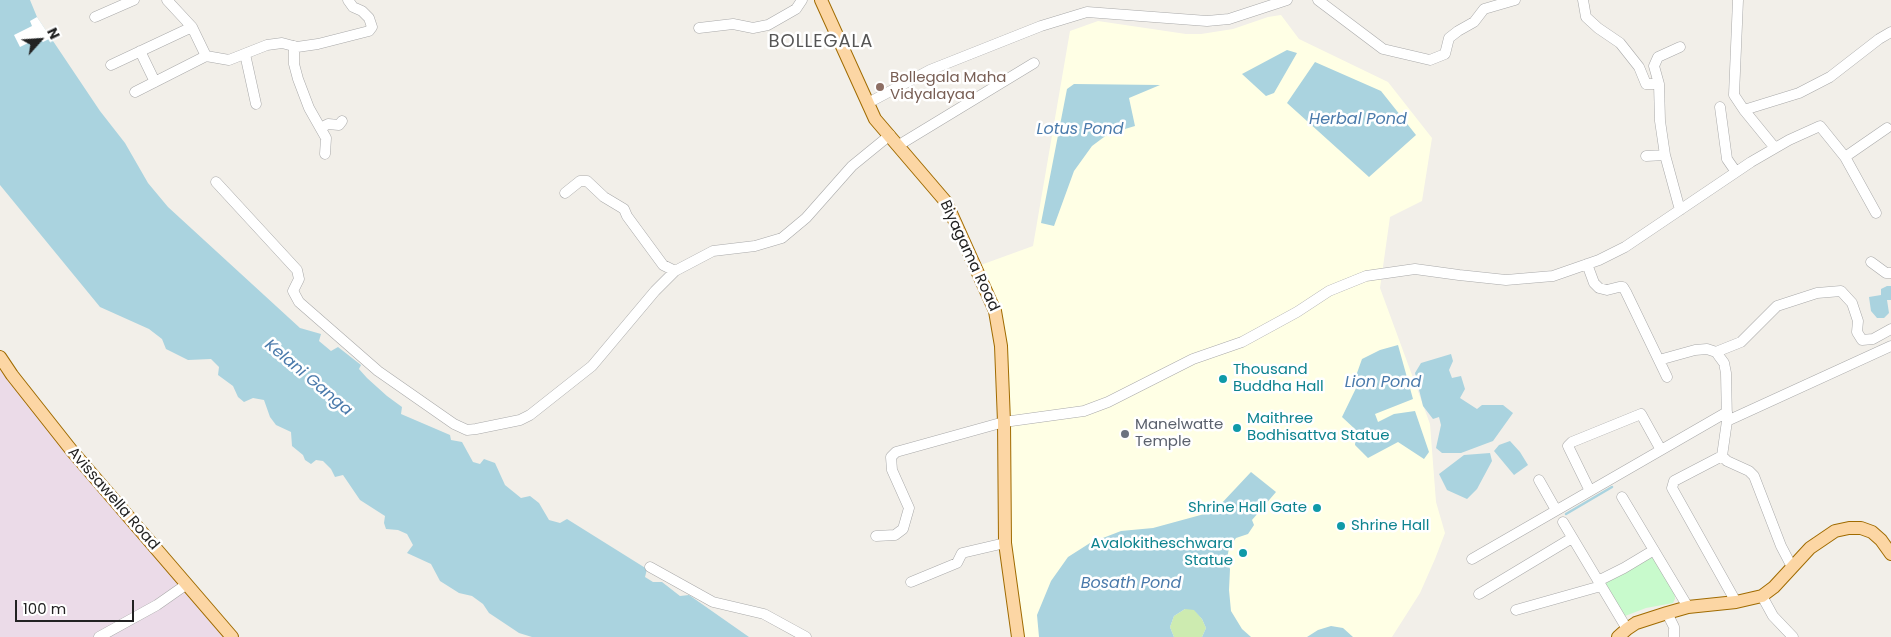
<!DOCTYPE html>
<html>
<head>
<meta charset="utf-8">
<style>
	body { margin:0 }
	#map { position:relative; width:1891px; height:637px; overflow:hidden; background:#f2efe9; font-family:Poppins,sans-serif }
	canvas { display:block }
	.north { position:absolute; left:15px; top:15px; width:50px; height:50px; -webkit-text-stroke:4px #fff; paint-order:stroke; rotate:64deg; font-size:14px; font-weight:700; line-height:20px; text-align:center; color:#222 }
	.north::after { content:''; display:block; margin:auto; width:18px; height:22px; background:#222; clip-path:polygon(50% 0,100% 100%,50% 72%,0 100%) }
	.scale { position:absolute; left:15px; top:600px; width:119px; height:22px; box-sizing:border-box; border:2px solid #222; border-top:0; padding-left:6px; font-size:15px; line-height:18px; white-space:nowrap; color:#222; -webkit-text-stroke:4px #fff; paint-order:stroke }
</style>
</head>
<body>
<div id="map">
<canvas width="1891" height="637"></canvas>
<div class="north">N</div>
<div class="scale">100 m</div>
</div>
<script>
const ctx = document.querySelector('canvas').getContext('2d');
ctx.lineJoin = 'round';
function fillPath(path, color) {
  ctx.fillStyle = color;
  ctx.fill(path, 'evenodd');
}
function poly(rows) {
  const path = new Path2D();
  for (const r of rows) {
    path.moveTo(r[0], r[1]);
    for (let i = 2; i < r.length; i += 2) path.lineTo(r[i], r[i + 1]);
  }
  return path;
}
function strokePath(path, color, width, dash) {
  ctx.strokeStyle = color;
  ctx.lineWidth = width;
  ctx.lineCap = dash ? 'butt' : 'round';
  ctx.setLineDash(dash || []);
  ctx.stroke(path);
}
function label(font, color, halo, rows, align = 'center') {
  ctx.font = font + ' Poppins,sans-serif';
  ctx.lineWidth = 5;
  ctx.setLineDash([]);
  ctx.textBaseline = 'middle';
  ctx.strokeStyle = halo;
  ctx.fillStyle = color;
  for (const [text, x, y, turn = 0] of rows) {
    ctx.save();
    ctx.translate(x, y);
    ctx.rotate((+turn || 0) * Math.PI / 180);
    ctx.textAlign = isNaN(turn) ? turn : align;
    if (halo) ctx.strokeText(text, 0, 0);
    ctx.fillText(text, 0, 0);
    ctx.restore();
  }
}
const industrial = poly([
	[0,368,67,455,86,476,224,637,0,637]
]);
const education = poly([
	[1281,15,1299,39,1388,82,1432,138,1422,201,1390,217,1380,288,1430,424,1436,502,1445,533,1435,559,1420,593,1392,637,1023,637,1008,542,1003,346,978,266,1033,246,1070,31,1098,21,1186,34,1201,34,1233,29,1268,17]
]);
const grass = poly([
	[1185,609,1194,609,1202,619,1206,628,1202,637,1174,637,1170,627,1174,616]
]);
const park = poly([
	[1653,554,1674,588,1675,599,1673,603,1646,608,1625,616,1603,582]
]);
const water = poly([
	[0,0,30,0,37,17,51,38,100,111,125,143,148,183,168,207,300,328,321,334,319,341,331,351,338,347,361,365,359,369,367,378,387,396,402,407,401,414,450,435,451,440,462,442,473,462,480,464,484,459,495,463,505,485,521,498,530,496,539,503,549,520,560,523,567,519,647,569,645,577,653,582,662,582,680,596,689,595,749,637,532,637,519,633,489,613,483,604,472,596,459,593,440,581,431,564,407,553,413,545,407,534,398,530,386,529,384,523,385,516,360,500,343,475,335,477,331,469,323,461,316,460,311,464,305,460,303,455,292,446,291,432,276,425,270,417,264,400,253,398,244,402,238,397,233,386,218,375,219,367,211,359,188,360,166,349,162,339,149,329,100,307,0,185],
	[1287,50,1297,53,1274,93,1266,96,1242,74],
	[1315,62,1381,91,1416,135,1369,177,1287,103],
	[1074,84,1160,85,1129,98,1135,126,1108,134,1092,146,1074,171,1054,226,1041,223,1067,89],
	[1887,286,1891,286,1891,300,1887,300,1889,313,1884,318,1877,318,1871,311,1869,297,1881,295,1881,289],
	[1398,345,1413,399,1375,414,1378,422,1394,414,1415,411,1429,452,1424,459,1398,442,1368,458,1355,445,1356,430,1342,417,1359,382,1357,373,1362,359,1380,350],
	[1451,354,1453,361,1449,370,1452,378,1461,376,1465,389,1460,398,1477,409,1482,405,1503,405,1513,413,1493,441,1461,453,1442,453,1436,448,1441,425,1439,417,1433,419,1423,406,1415,373,1421,363],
	[1510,441,1520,452,1528,465,1514,475,1494,451,1499,445],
	[1490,453,1492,461,1477,489,1467,499,1447,490,1439,474,1464,455],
	[1251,472,1276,492,1252,520,1254,525,1248,534,1236,538,1229,548,1227,559,1230,569,1229,590,1231,611,1242,629,1251,637,1202,637,1206,628,1202,619,1194,610,1185,609,1174,616,1170,627,1174,637,1039,637,1037,615,1051,581,1068,557,1090,543,1121,531,1153,528,1208,513,1220,505],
	[1331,626,1343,628,1353,637,1307,637,1318,630]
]);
const pier = poly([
	[37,17,51,38,43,42,38,38,20,47,14,35,32,26,30,21]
]);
const stream = poly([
	[1566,514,1612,487]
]);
const minor = poly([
	[167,0,192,27,206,56],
	[1318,0,1383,49,1430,60,1445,54,1449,38,1458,31,1474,22,1484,9,1515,0],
	[1583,0,1586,17,1598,28,1620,43,1639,67,1646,84,1659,84],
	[1738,0,1734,95,1744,110,1775,148],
	[95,17,134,0],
	[699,28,733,24,753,28,768,25,796,9,802,0],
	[294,46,294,64,298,79,309,108,326,138,325,154],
	[140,51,155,82],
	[245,54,256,104],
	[111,65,192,27],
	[135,92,206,56,229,60,267,45,282,43,297,47,318,44,369,31,372,27,369,18,362,11,353,7,348,0],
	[868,103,930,70,1041,26,1087,12,1207,21,1229,19,1287,0],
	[1720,107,1727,159,1736,172],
	[1744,110,1799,93,1830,77,1879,39,1891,32],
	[321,128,328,124,339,125,342,121],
	[899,145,1034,63],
	[1665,155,1660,121,1659,84,1654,66,1658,57,1680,47],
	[1646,156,1665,155,1680,210],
	[1845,157,1887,128],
	[216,182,297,270,299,279,293,291,299,302,378,371,454,424,467,430,476,429,520,420,530,415,592,366,655,291,675,271,713,251,755,246,782,238,806,218,852,166,890,135],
	[565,193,580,181,587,181,604,197,624,209,627,216,663,265,675,271],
	[1871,262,1886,273,1891,273],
	[1587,264,1594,283,1599,288,1607,290,1619,287,1623,287,1626,292,1667,377],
	[1716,352,1741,342,1777,306,1817,293,1841,291,1852,303,1858,321,1857,332,1862,340,1873,339,1891,329],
	[1659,360,1695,350,1707,349,1716,352,1724,363,1726,373,1727,421,1722,456,1727,461,1749,471,1754,476,1781,546,1792,567],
	[1727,421,1891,346],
	[1722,456,1674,481,1672,488,1736,602],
	[1539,480,1556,510],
	[1590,491,1568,446,1572,442,1641,414,1661,450],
	[1622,497,1688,607],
	[1563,522,1627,629],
	[876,536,895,535,903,529,909,508,892,470,891,457,896,452,1004,422,1084,411,1108,402,1193,359,1242,342,1297,312,1329,291,1366,276,1415,269,1459,275,1506,280,1553,276,1599,260,1625,247,1751,162,1789,140,1820,126,1845,157,1876,213],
	[1472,559,1727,412],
	[650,567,713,602,764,614,806,637],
	[1598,581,1624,568,1654,550],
	[911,582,957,563,962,553,1005,543],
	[1479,594,1572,538],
	[1762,596,1773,616,1793,637],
	[1516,610,1601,586],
	[1667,613,1674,627,1674,637],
	[99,637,157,605,187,584]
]);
const major = poly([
	[821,0,875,119,946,202,995,311,1001,346,1004,422,1005,543,1018,637],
	[0,357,12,375,72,451,232,637],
	[1618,637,1627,629,1636,623,1667,613,1688,607,1736,602,1762,596,1774,587,1810,548,1835,531,1849,528,1861,528,1872,532,1881,540,1891,554]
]);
const markers = [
	[880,87,5,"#8d6e63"],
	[1223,379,5,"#0f9aa8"],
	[1237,428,5,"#0f9aa8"],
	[1125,434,5,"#6b7280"],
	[1317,508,5,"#0f9aa8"],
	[1341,526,5,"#0f9aa8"],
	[1243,553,5,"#0f9aa8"]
];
const educationNames = [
	["Bollegala Maha",890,78],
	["Vidyalayaa",890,95]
];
const streetNames = [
	["Biyagama Road",969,256,65],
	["Avissawella Road",113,499,49]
];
const cultureNames = [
	["Thousand",1233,370],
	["Buddha Hall",1233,387],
	["Maithree",1247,419],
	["Bodhisattva Statue",1247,436],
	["Shrine Hall Gate",1307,508,"right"],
	["Shrine Hall",1351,526],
	["Avalokitheschwara",1233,544,"right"],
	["Statue",1233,561,"right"]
];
const worshipNames = [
	["Manelwatte",1135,425],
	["Temple",1135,442]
];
const waterNames = [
	["Herbal Pond",1358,120],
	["Lotus Pond",1080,130],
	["Kelani Ganga",308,378,40],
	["Lion Pond",1383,383],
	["Bosath Pond",1131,584]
];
const quarterNames = [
	["BOLLEGALA",821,42]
];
fillPath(industrial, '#ebdbe8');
fillPath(education, '#ffffe5');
fillPath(grass, '#cdebb0');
fillPath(park, '#c8facc');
fillPath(water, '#aad3df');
fillPath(pier, '#fff');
strokePath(stream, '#aad3df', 2.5);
strokePath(minor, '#a9a9a9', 11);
strokePath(major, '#a06b00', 14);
strokePath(minor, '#fff', 10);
strokePath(major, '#fcd6a4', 12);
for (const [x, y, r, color] of markers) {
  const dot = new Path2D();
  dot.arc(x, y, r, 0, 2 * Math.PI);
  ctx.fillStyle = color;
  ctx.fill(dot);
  strokePath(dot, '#fff', 2);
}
label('15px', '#785e54', '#fff', educationNames, 'left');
label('15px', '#222', '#fff', streetNames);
label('15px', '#0d838f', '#fff', cultureNames, 'left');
label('15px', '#5b616d', '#fff', worshipNames, 'left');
label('italic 16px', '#4a7aab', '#fff', waterNames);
ctx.letterSpacing = '1px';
label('18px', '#555', '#fff', quarterNames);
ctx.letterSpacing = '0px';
</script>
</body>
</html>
